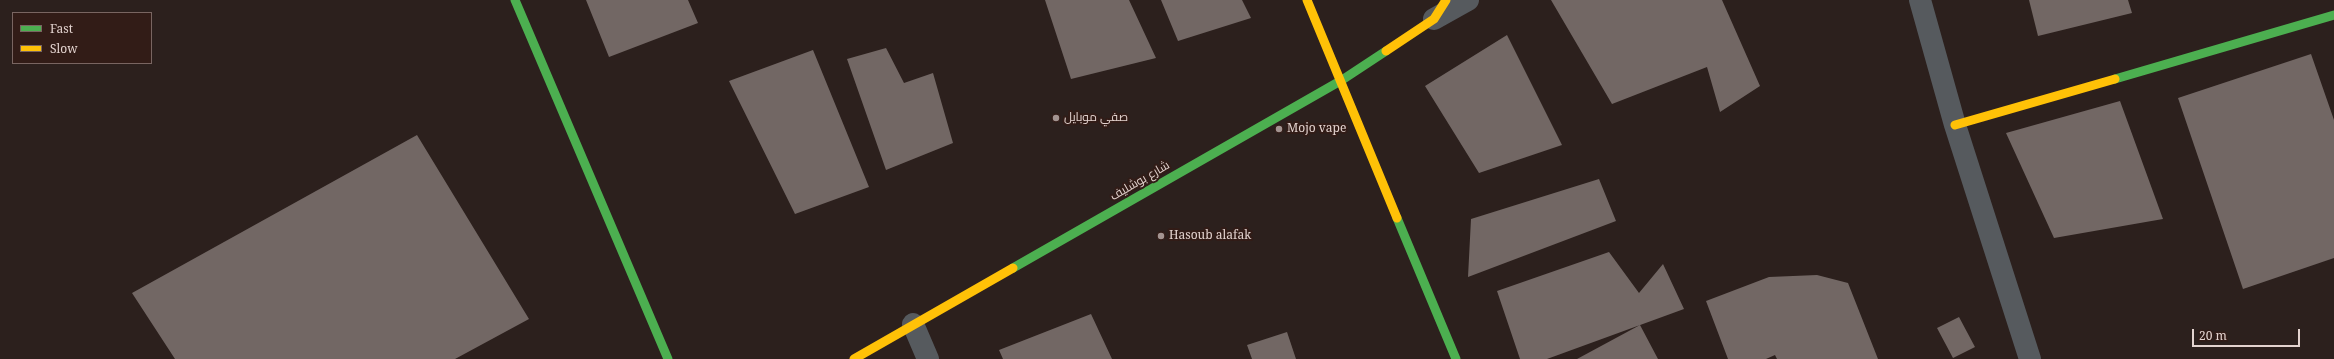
<!DOCTYPE html>
<html>
<head>
<meta charset="utf-8">
<style>
	body { margin:0 }
	#map { position:relative; width:2334px; height:359px; overflow:hidden; background:#2c201d; font-family:"Noto Serif",serif }
	canvas { display:block }
	.legend { position:absolute; left:12px; top:12px; width:140px; height:52px; box-sizing:border-box; background:#321c17; border:1px solid #796561; margin:0; padding:5px 7px; list-style:none; font-size:12px; color:#e3d3cf }
	.legend li { display:flex; align-items:center; gap:8px; height:20px }
	.legend b { width:20px; border:1px solid #796561 }
	.scale { position:absolute; left:2192px; top:329px; width:108px; height:18px; box-sizing:border-box; border:2px solid #e3d3cf; border-top:0; padding-left:5px; font-size:12px; line-height:14px; white-space:nowrap; color:#e3d3cf; -webkit-text-stroke:3px #321c17; paint-order:stroke }
</style>
</head>
<body>
<div id="map">
<canvas width="2334" height="359"></canvas>
<ul class="legend">
<li><b style="height:5px;background:#4caf50"></b>Fast</li>
<li><b style="height:5px;background:#ffc107"></b>Slow</li>
</ul>
<div class="scale">20 m</div>
</div>
<script>
const ctx = document.querySelector('canvas').getContext('2d');
ctx.lineJoin = 'round';
function fillPath(path, color) {
  ctx.fillStyle = color;
  ctx.fill(path, 'evenodd');
}
function poly(rows) {
  const path = new Path2D();
  for (const r of rows) {
    path.moveTo(r[0], r[1]);
    for (let i = 2; i < r.length; i += 2) path.lineTo(r[i], r[i + 1]);
  }
  return path;
}
function strokePath(path, color, width, dash) {
  ctx.strokeStyle = color;
  ctx.lineWidth = width;
  ctx.lineCap = dash ? 'butt' : 'round';
  ctx.setLineDash(dash || []);
  ctx.stroke(path);
}
function label(font, color, halo, rows, align = 'center') {
  ctx.font = font + ' "Noto Serif",Cairo,serif';
  ctx.lineWidth = 4;
  ctx.setLineDash([]);
  ctx.textBaseline = 'middle';
  ctx.strokeStyle = halo;
  ctx.fillStyle = color;
  for (const [text, x, y, turn = 0] of rows) {
    ctx.save();
    ctx.translate(x, y);
    ctx.rotate((+turn || 0) * Math.PI / 180);
    ctx.textAlign = isNaN(turn) ? turn : align;
    if (halo) ctx.strokeText(text, 0, 0);
    ctx.fillText(text, 0, 0);
    ctx.restore();
  }
}
const building = poly([
	[586,0,688,0,698,23,609,57],
	[1045,0,1129,0,1156,58,1071,79],
	[1161,0,1242,0,1251,18,1178,41],
	[1551,0,1722,0,1760,86,1720,112,1707,67,1612,104],
	[2029,0,2128,0,2132,13,2038,36],
	[1507,35,1562,145,1479,173,1425,86],
	[886,48,904,83,933,73,953,143,886,170,847,59],
	[813,50,869,187,795,214,729,81],
	[2311,54,2334,120,2334,258,2243,289,2178,98],
	[2120,101,2163,219,2054,238,2006,133],
	[417,135,529,319,455,359,175,359,132,293],
	[1599,179,1616,221,1468,277,1471,219],
	[1609,252,1639,293,1663,264,1684,309,1547,359,1520,359,1497,291],
	[1817,275,1848,283,1878,359,1777,359,1775,355,1766,359,1728,359,1706,301,1769,277],
	[1091,314,1112,359,1003,359,999,350],
	[1959,317,1975,347,1953,358,1937,328],
	[1640,325,1658,359,1577,359],
	[1287,332,1296,359,1252,359,1247,345]
]);
const street = poly([
	[1920,0,1955,125,2030,359],
	[1434,19,1468,0],
	[913,324,928,359]
]);
const fast = poly([
	[515,0,668,359],
	[2115,79,2334,15],
	[1397,218,1456,359],
	[1013,268,1342,80,1386,51]
]);
const slow = poly([
	[1307,0,1397,218],
	[1386,51,1434,19,1446,0],
	[1955,125,2115,79],
	[854,359,1013,268]
]);
const markers = [
	[1056,118,4,"#a39491"],
	[1279,129,4,"#a39491"],
	[1161,236,4,"#a39491"]
];
const poiNames = [
	["صفي موبايل",1064,118],
	["Mojo vape",1287,129],
	["Hasoub alafak",1169,236]
];
const streetNames = [
	["شارع بوشليف",1140,181,-30]
];
fillPath(building, '#726764');
strokePath(street, '#565a5e', 22);
strokePath(fast, '#4caf50', 9);
strokePath(slow, '#ffc107', 9);
for (const [x, y, r, color] of markers) {
  const dot = new Path2D();
  dot.arc(x, y, r, 0, 2 * Math.PI);
  ctx.fillStyle = color;
  ctx.fill(dot);
  strokePath(dot, '#321c17', 1.5);
}
label('12px', '#e3d3cf', '#321c17', poiNames, 'left');
label('12px', '#e3d3cf', '#321c17', streetNames);
</script>
</body>
</html>
